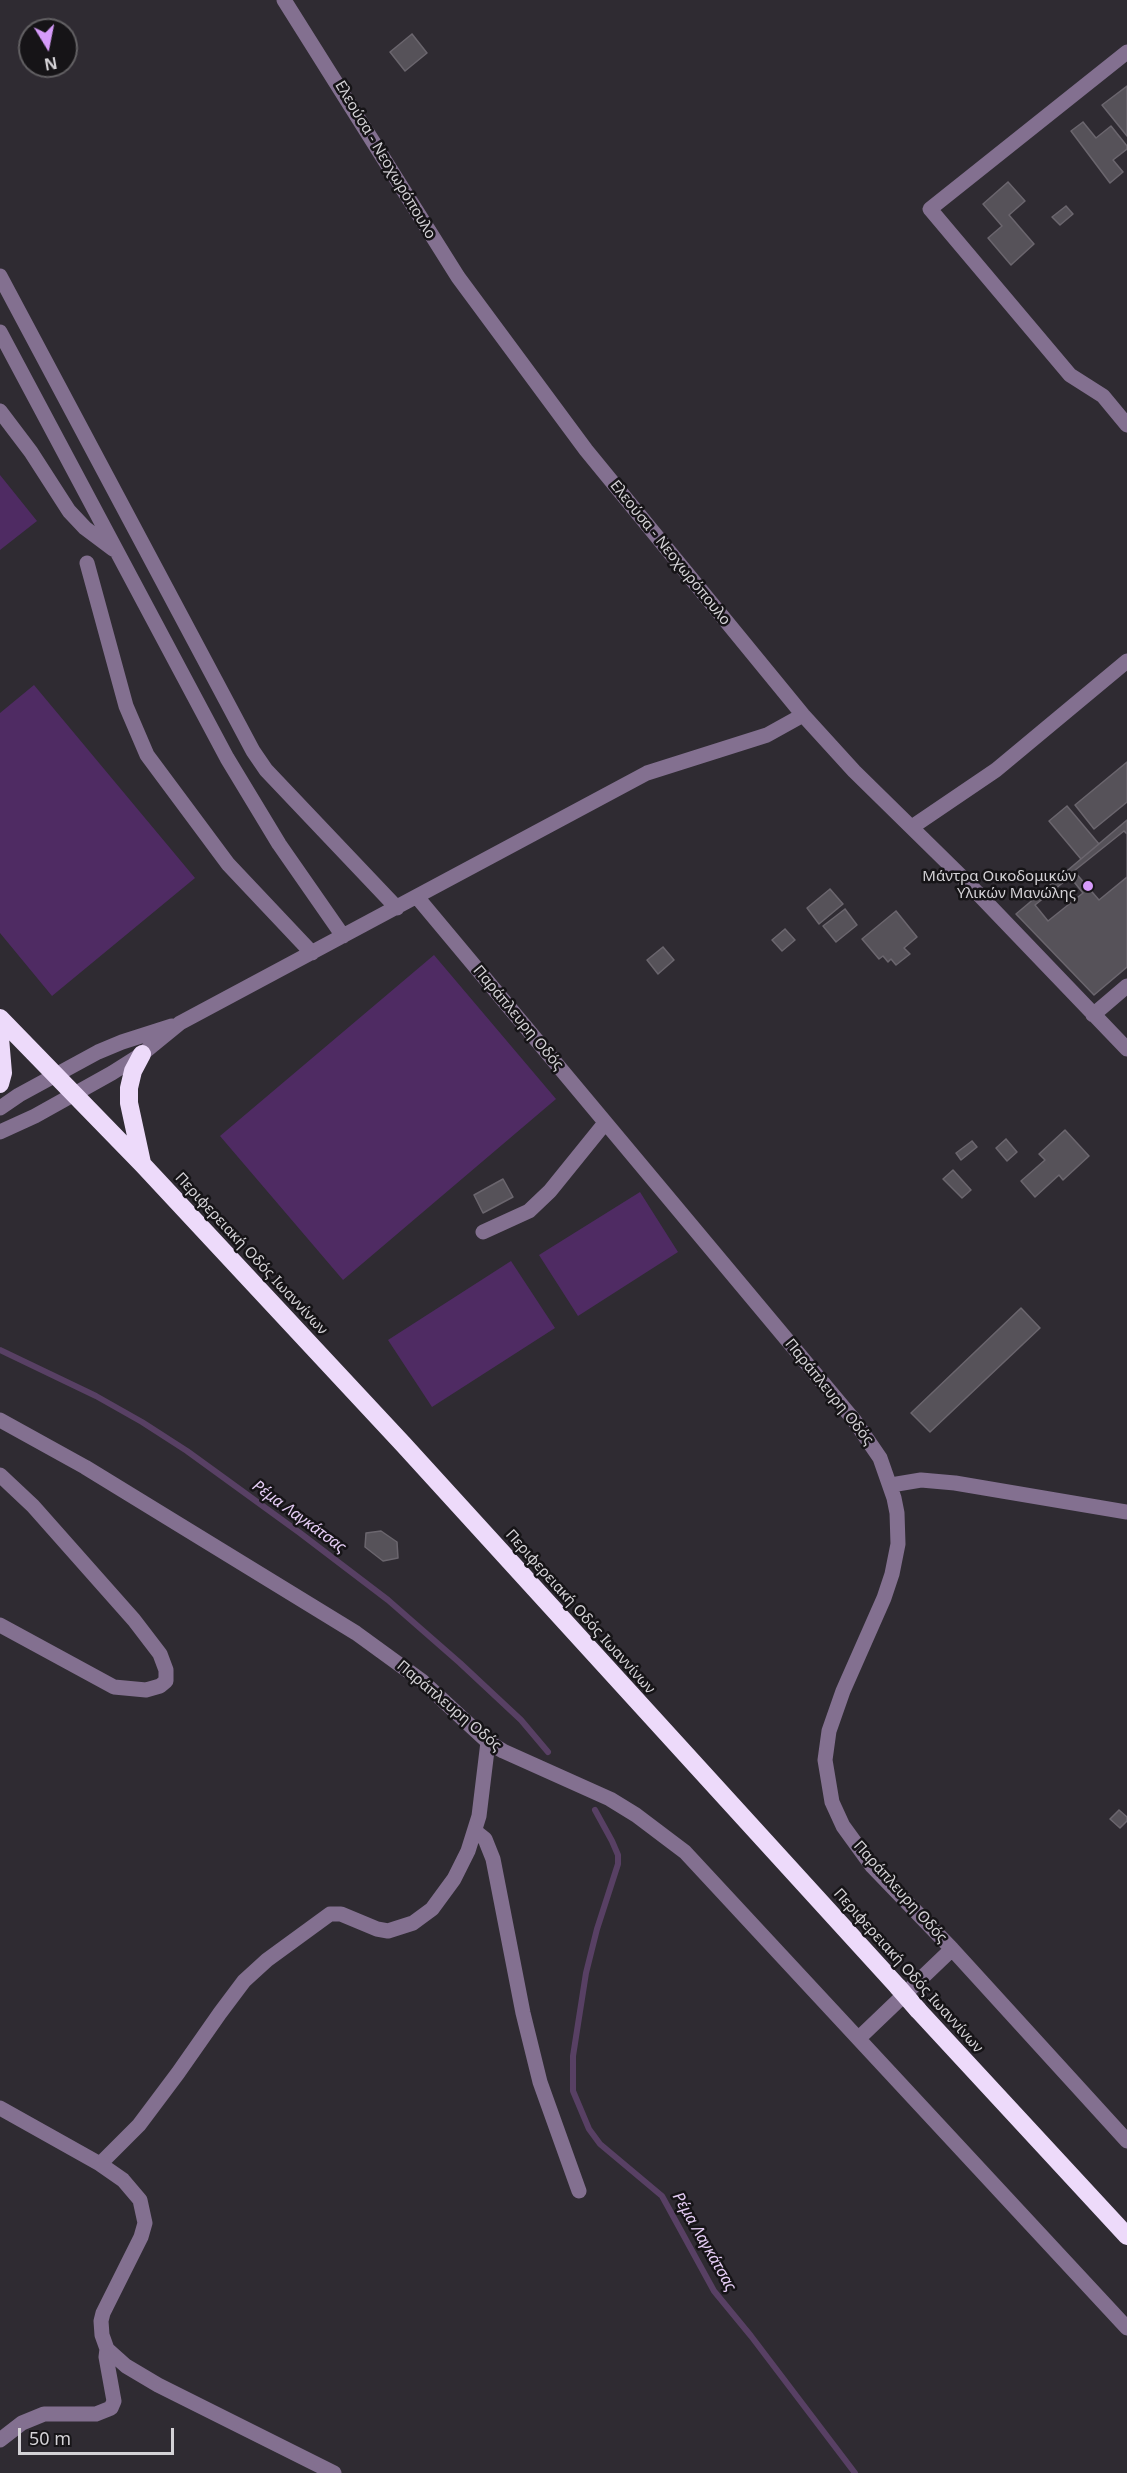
<!DOCTYPE html>
<html>
<head>
<meta charset="utf-8">
<style>
	body { margin:0 }
	#map { position:relative; width:1127px; height:2473px; overflow:hidden; background:#2f2b32; font-family:"Noto Sans",sans-serif }
	canvas { display:block }
	.north { position:absolute; left:18px; top:18px; width:60px; height:60px; box-sizing:border-box; background:#161417; border:2px solid #626063; border-radius:50%; rotate:170deg; font-size:16px; font-weight:700; line-height:24px; text-align:center; color:#d4d2d6 }
	.north::after { content:''; display:block; margin:auto; width:21px; height:27px; background:#d69bfa; clip-path:polygon(50% 0,100% 100%,50% 72%,0 100%) }
	.scale { position:absolute; left:18px; top:2428px; width:156px; height:27px; box-sizing:border-box; border:3px solid #d4d2d6; border-top:0; padding-left:8px; font-size:18px; line-height:21px; white-space:nowrap; color:#d4d2d6; -webkit-text-stroke:4px #161417; paint-order:stroke }
</style>
</head>
<body>
<div id="map">
<canvas width="1127" height="2473"></canvas>
<div class="north">N</div>
<div class="scale">50 m</div>
</div>
<script>
const ctx = document.querySelector('canvas').getContext('2d');
ctx.lineJoin = 'round';
function fillPath(path, color) {
  ctx.fillStyle = color;
  ctx.fill(path, 'evenodd');
}
function poly(rows) {
  const path = new Path2D();
  for (const r of rows) {
    path.moveTo(r[0], r[1]);
    for (let i = 2; i < r.length; i += 2) path.lineTo(r[i], r[i + 1]);
  }
  return path;
}
function strokePath(path, color, width, dash) {
  ctx.strokeStyle = color;
  ctx.lineWidth = width;
  ctx.lineCap = dash ? 'butt' : 'round';
  ctx.setLineDash(dash || []);
  ctx.stroke(path);
}
function label(font, color, halo, rows, align = 'center') {
  ctx.font = font + ' "Noto Sans",sans-serif';
  ctx.lineWidth = 5;
  ctx.setLineDash([]);
  ctx.textBaseline = 'middle';
  ctx.strokeStyle = halo;
  ctx.fillStyle = color;
  for (const [text, x, y, turn = 0] of rows) {
    ctx.save();
    ctx.translate(x, y);
    ctx.rotate((+turn || 0) * Math.PI / 180);
    ctx.textAlign = isNaN(turn) ? turn : align;
    if (halo) ctx.strokeText(text, 0, 0);
    ctx.fillText(text, 0, 0);
    ctx.restore();
  }
}
const green = poly([
	[0,475,37,521,0,550],
	[34,685,195,878,52,996,0,933,0,713],
	[434,955,556,1099,343,1280,220,1136],
	[640,1192,678,1252,578,1316,539,1255],
	[511,1261,555,1328,432,1407,388,1340]
]);
const stream = poly([
	[0,1350,96,1396,142,1422,187,1451,300,1533,388,1600,460,1663,521,1720,548,1752],
	[595,1810,612,1841,618,1855,618,1864,597,1929,586,1973,573,2056,573,2091,589,2129,600,2144,662,2196,714,2291,751,2336,855,2473]
]);
const building = poly([
	[412,34,427,53,405,71,390,52,412,34],
	[1127,86,1127,136,1102,105,1127,86],
	[1083,122,1096,138,1111,126,1127,146,1127,149,1113,160,1123,172,1110,183,1071,131,1083,122],
	[1008,182,1025,201,1009,215,1034,244,1011,265,988,238,1002,226,983,204,1008,182],
	[1066,206,1073,214,1060,225,1052,217,1066,206],
	[1127,762,1127,802,1094,829,1075,805,1127,762],
	[1067,806,1099,844,1081,859,1049,821,1067,806],
	[1127,820,1127,967,1094,995,1016,914,1127,820],
	[1124,831,1127,834,1127,877,1099,900,1074,871,1124,831],
	[1070,877,1083,893,1048,921,1035,905,1070,877],
	[830,889,843,904,819,924,807,908,830,889],
	[845,909,857,925,836,942,823,926,845,909],
	[896,911,917,937,904,948,910,954,896,965,891,959,888,962,883,956,879,959,862,939,896,911],
	[785,929,795,940,782,951,772,940,785,929],
	[663,947,674,960,658,974,647,960,663,947],
	[1065,1130,1089,1156,1063,1180,1059,1175,1035,1197,1021,1181,1045,1160,1039,1154,1065,1130],
	[1006,1139,1017,1152,1007,1161,996,1148,1006,1139],
	[972,1141,977,1147,961,1160,956,1153,972,1141],
	[953,1170,971,1190,962,1198,943,1179,953,1170],
	[503,1179,513,1197,483,1213,474,1195,503,1179],
	[1021,1308,1040,1328,930,1432,911,1413,1021,1308],
	[381,1531,397,1542,398,1558,383,1561,365,1547,366,1533,381,1531],
	[1119,1810,1127,1817,1127,1821,1120,1828,1110,1819,1119,1810]
]);
const minor = poly([
	[284,0,458,277,586,450,803,715,854,771,963,878,1127,1049],
	[1127,52,930,209,1070,375,1103,396,1127,425],
	[0,276,253,751,266,770,397,908],
	[0,332,227,758,279,844,343,936],
	[0,411,31,452,69,511,85,528,113,549],
	[87,563,126,706,147,755,228,864,312,953],
	[912,827,996,770,1127,661],
	[417,897,854,1420,880,1458,894,1498,897,1513,898,1544,892,1574,884,1598,843,1691,829,1731,825,1760,832,1802,843,1826,872,1866,952,1949,1127,2141],
	[1093,1015,1127,986],
	[0,1108,19,1095,98,1052,122,1042,172,1026],
	[0,1132,35,1116,112,1073,142,1054,180,1023,647,773,767,735,803,715],
	[483,1232,529,1211,550,1191,605,1123],
	[0,1420,85,1467,356,1633,422,1681,488,1742,503,1751,610,1799,636,1815,685,1852,1127,2328],
	[0,1475,33,1506,134,1620,160,1654,166,1670,166,1681,160,1686,146,1690,114,1687,0,1625],
	[891,1485,921,1480,955,1483,1127,1512],
	[475,1831,485,1839,493,1859,523,2013,540,2082,579,2191],
	[859,2038,952,1949],
	[0,2108,100,2164,123,2180,140,2200,145,2223,141,2237,103,2313,101,2321,102,2335,107,2349,126,2366,158,2385,334,2473],
	[100,2164,139,2125,178,2073,220,2013,244,1981,267,1960,330,1914,341,1914,377,1929,388,1931,413,1923,432,1909,454,1879,468,1851,479,1816,488,1742],
	[0,2440,22,2423,44,2414,96,2414,111,2408,114,2401,106,2357,107,2349]
]);
const highway = poly([
	[0,1018,143,1165,403,1444,898,1987],
	[0,1038,3,1073,0,1084],
	[142,1054,133,1071,129,1088,129,1103,142,1163],
	[918,2010,1127,2236]
]);
const highwayBridge = poly([
	[898,1987,918,2010]
]);
const markers = [
	[1088,886,6,"#d69bfa"]
];
const streetNames = [
	["Ελεούσα - Νεοχωρόπουλο",385,160,59],
	["Ελεούσα - Νεοχωρόπουλο",670,553,51],
	["Παράπλευρη Οδός",518,1018,50],
	["Περιφερειακή Οδός Ιωαννίνων",251,1254,47],
	["Παράπλευρη Οδός",829,1392,51],
	["Περιφερειακή Οδός Ιωαννίνων",580,1612,48],
	["Παράπλευρη Οδός",449,1706,40],
	["Παράπλευρη Οδός",900,1892,48],
	["Περιφερειακή Οδός Ιωαννίνων",908,1971,48]
];
const poiNames = [
	["Μάντρα Οικοδομικών",1076,877],
	["Υλικών Μανώλης",1076,894]
];
const waterNames = [
	["Ρέμα Λαγκάτσας",299,1517,36],
	["Ρέμα Λαγκάτσας",704,2242,60]
];
fillPath(green, '#4f2b63');
strokePath(stream, '#584064', 6);
fillPath(building, '#565259');
strokePath(building, '#6b666e', 1.5);
strokePath(minor, '#837090', 15);
strokePath(highway, '#eddafa', 18);
strokePath(highwayBridge, '#eddafa', 18);
for (const [x, y, r, color] of markers) {
  const dot = new Path2D();
  dot.arc(x, y, r, 0, 2 * Math.PI);
  ctx.fillStyle = color;
  ctx.fill(dot);
  strokePath(dot, '#161417', 2);
}
label('15px', '#d4d2d6', '#161417', streetNames);
label('15px', '#d4d2d6', '#161417', poiNames, 'right');
label('italic 16px', '#e5cdf5', '#161417', waterNames);
</script>
</body>
</html>
